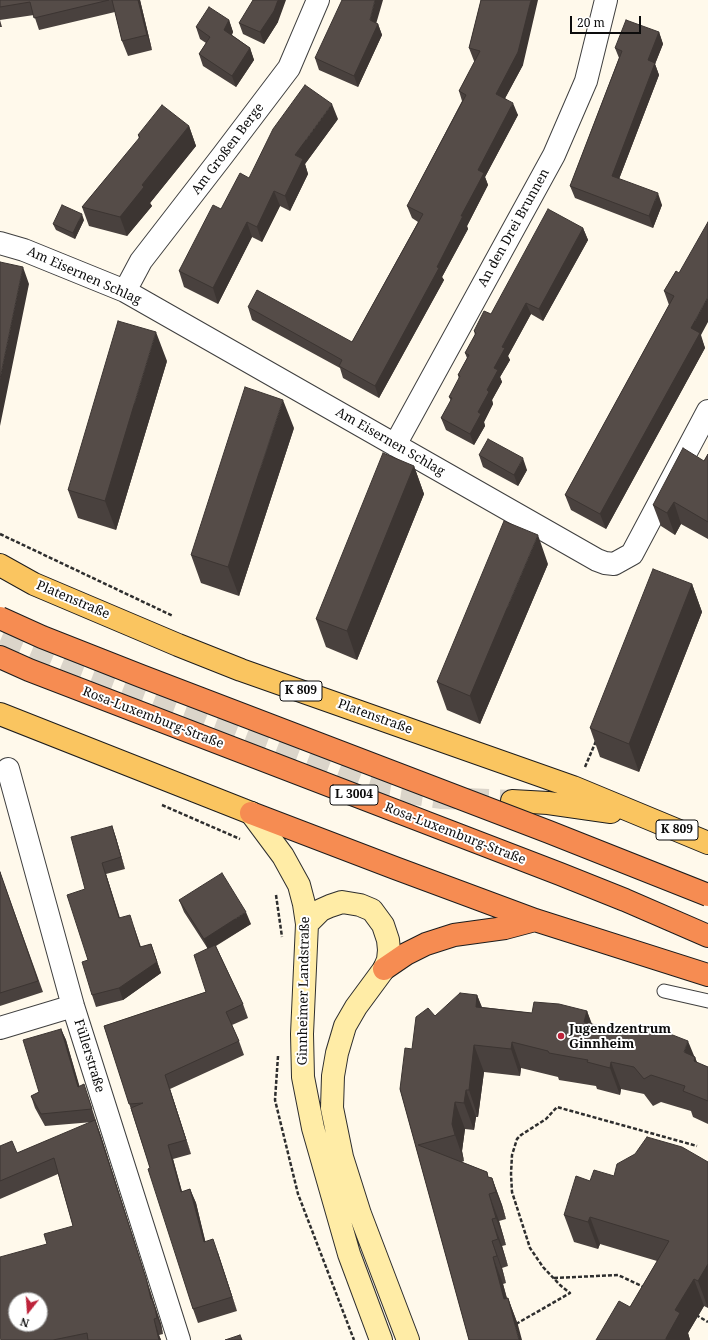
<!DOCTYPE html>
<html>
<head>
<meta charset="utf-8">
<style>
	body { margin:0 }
	#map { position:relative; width:708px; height:1340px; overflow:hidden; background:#fff9eb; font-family:"Noto Serif",serif }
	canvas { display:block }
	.north { position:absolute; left:8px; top:1292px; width:40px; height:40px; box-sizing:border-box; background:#fff; border:1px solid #9e9e9e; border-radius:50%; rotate:197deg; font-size:11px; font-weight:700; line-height:16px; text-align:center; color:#0c0c0c }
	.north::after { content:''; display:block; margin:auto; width:14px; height:18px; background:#bd233a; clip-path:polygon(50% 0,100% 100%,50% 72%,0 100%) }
	.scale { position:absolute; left:570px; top:16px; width:71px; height:18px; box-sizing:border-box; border:2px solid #0c0c0c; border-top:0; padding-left:5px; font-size:12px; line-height:14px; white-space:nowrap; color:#0c0c0c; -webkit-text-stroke:3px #fff; paint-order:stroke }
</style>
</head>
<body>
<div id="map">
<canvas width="708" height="1340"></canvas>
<div class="north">N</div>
<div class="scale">20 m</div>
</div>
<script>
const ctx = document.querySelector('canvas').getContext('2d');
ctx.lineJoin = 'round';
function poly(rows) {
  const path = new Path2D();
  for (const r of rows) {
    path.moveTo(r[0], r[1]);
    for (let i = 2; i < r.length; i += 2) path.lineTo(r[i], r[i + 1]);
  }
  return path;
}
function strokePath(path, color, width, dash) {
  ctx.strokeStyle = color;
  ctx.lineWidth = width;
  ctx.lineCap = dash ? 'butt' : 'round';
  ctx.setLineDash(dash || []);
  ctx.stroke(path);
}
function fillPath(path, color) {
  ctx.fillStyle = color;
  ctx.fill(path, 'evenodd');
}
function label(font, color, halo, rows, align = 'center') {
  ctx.font = font + ' "Noto Serif",serif';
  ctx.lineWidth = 4;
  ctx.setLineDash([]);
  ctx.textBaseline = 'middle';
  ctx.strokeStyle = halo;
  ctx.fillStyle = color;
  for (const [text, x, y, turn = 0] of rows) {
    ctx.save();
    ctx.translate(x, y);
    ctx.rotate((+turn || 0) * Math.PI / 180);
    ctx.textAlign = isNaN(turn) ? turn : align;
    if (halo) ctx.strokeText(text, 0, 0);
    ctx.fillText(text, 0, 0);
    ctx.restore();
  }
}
const primaryTunnel = poly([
	[0,641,71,671,369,784,390,790,441,798,512,801]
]);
const path = poly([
	[0,534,173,616],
	[585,767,596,741],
	[162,805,240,839],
	[276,895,282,937],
	[278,1056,275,1100,298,1194,354,1340],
	[554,1278,618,1275,644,1287],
	[696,1315,708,1322],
	[516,1324,570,1293,560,1285,543,1267,530,1248,512,1192,511,1174,512,1155,517,1139,521,1135,546,1119,557,1107,697,1146]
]);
const lane = poly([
	[664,991,708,1001]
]);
const street = poly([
	[0,243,24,250,125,291,597,560,605,563,614,564,632,554,708,411],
	[125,291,141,261,223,155,289,68,318,0],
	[395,445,554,155,586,81,606,0],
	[8,769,73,1006,179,1340],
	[0,1028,73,1006]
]);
const secondary = poly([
	[251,813,283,856,299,885,304,904,307,924,302,1034,303,1077,313,1128,349,1254,381,1340],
	[307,924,321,910,330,906,342,902,360,905,372,910,383,925,388,940,389,950,388,960,384,969,356,1007,345,1026,337,1053,333,1076,332,1108,342,1157,360,1214,408,1340]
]);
const primary = poly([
	[0,565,34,584,178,645,241,670,573,787,708,843],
	[0,714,251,813],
	[512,801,548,803,611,812]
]);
const highway = poly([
	[0,657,29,670,560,874,625,900,708,936],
	[251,813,395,868,535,920,708,975],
	[384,969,406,954,426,944,454,935,505,928,535,920]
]);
const highwayBridge = poly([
	[0,618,42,637,141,676,549,832,708,895]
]);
const wall = poly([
	[0,0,140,0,152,50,128,56,122,41,115,12,39,30,34,15,0,20,2,27,0,27],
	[481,0,523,65,505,98,518,115,485,177,488,185,467,226,468,229,442,277,444,280,379,398,343,378,340,368,252,320,248,307,352,342,418,222,412,218,407,206,462,101,459,91,475,61,474,61,469,48],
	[229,20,233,32,232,35,250,48,254,60,236,87,203,66,199,54,206,43,200,39,196,27],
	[278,22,264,44,243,34,239,23],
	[376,23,378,24,382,35,358,87,319,70,315,58],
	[659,32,663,44,655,64,659,75,619,179,662,205,653,228,575,198,570,186,619,58,615,48],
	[338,119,305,164,308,174,290,211,280,206,262,242,252,237,218,304,184,287,179,271,221,209,249,178],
	[189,126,196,146,150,203,152,206,127,236,89,226,82,207,139,139,138,135],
	[84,220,75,239,56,230,53,224],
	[583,228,588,240,543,321,531,314,508,356,510,360,500,377,502,382,492,400,493,404,484,422,485,426,474,445,446,430,441,418,451,401,449,397,459,379,458,375,467,358,465,353,475,335,474,331,491,314],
	[676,271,705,348,606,529,571,510,565,495,669,305,664,291],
	[167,361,116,530,78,518,68,490],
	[294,428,239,596,201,583,191,555],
	[708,454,708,539,681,524,675,535,661,526,653,505,704,461],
	[479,455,527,470,518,486,483,467],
	[414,466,424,494,357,660,326,647,316,619],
	[548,564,480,724,447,710,437,682],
	[692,584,702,612,639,772,600,757,590,728],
	[112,826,116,838,125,869,106,874,120,918,134,927,141,947,151,944,161,973,123,1000,96,1007,92,995,88,960,85,889],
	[0,872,43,992,0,1006],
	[179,900,251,924,216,946,243,1004,248,1018,232,1025,239,1041,244,1055,170,1089,191,1154,173,1159,182,1192,190,1189,196,1203,205,1241,218,1253,237,1311,198,1323,193,1309,150,1168,104,1026,206,992,208,949,184,912],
	[477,995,482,1007,532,1013,587,1011,592,1024,695,1057,697,1063,708,1067,708,1124,693,1117,691,1111,661,1102,653,1106,644,1094,621,1089,620,1095,597,1089,596,1086,559,1080,558,1077,521,1068,520,1076,484,1072,478,1117,476,1117,474,1130,465,1129,462,1151,464,1161,462,1162,487,1172,488,1177,492,1178,502,1205,506,1219,499,1221,506,1245,502,1246,508,1266,502,1268,506,1283,503,1284,507,1298,508,1298,518,1325,469,1340,400,1089,412,1049,435,1016],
	[61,1029,66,1040,79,1086,88,1096,96,1121,101,1136,154,1303,161,1324,163,1334,159,1335,161,1340,1,1340,47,1244,73,1226,58,1174,0,1199,0,1146,17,1153,93,1122,45,1126,35,1108,31,1096,39,1092],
	[708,1162,708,1308,704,1306,688,1333,690,1340,630,1307,657,1261,600,1244,598,1249,574,1242,564,1215,590,1181,614,1176]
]);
const shadedWall = poly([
	[138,0,140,0,152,50,147,35],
	[278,0,286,0,278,22,264,44,260,32],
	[375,0,383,0,374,31,370,20],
	[531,0,538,0,523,65,501,106,496,94],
	[229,20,233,32,228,41,224,30],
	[378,24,382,35,358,87,354,76],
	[659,32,663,44,655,64,659,75,616,187,612,176,648,60],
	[250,48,254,60,236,87,232,76],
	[513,103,518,115,485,177,488,185,467,226,468,229,442,277,444,280,379,398,375,386,437,267,461,216,478,170],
	[332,104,338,119,305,164,308,174,290,211,285,196,295,155],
	[189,126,196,146,150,203,152,206,127,236,120,217,142,185],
	[274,191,280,206,262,242,257,227],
	[658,193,662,205,653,228,649,216],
	[82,214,84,220,75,239,73,233],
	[247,222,252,237,218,304,213,288],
	[583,228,588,240,543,321,539,309],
	[23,267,29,284,0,426,0,379],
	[708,297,708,322,701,335,705,348,606,529,600,514,691,328],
	[526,303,531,314,508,356,510,360,500,377,502,382,492,400,493,404,484,422,485,426,474,445,470,434,502,347],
	[156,332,167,361,116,530,105,501],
	[283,400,294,428,239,596,228,567],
	[523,458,527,470,518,486,514,475],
	[414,466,424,494,357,660,347,631],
	[674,502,681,524,675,535,667,513],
	[538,535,548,564,480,724,470,696],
	[692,584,702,612,639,772,629,744],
	[112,826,116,838,125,869,121,857],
	[102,863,106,874,123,930,119,918],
	[246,912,251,924,208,950,204,939],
	[151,944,161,973,123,1000,119,988],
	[477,995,487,1022,476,1007],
	[587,1011,596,1038,584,1022],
	[61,1029,66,1040,83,1098,78,1087],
	[688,1041,695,1058,695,1057,705,1084,684,1052],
	[512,1042,521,1068,520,1076,511,1049],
	[474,1045,484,1072,478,1117,469,1090],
	[611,1062,621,1089,620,1095,610,1068],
	[165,1075,170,1089,191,1154,186,1140],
	[466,1090,476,1117,474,1130,464,1103],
	[455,1102,465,1129,462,1151,464,1161,455,1135,452,1124],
	[95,1120,101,1136,154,1303,161,1324,163,1334,151,1299],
	[168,1145,173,1159,186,1206,181,1192],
	[492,1178,502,1205,506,1219,496,1192],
	[190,1189,196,1203,209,1256,204,1242],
	[489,1194,499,1221,506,1245,496,1218],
	[590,1217,600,1244,598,1249,588,1222],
	[492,1219,502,1246,508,1266,498,1239],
	[213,1239,218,1253,237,1311,232,1297],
	[492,1241,502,1268,506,1283],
	[493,1257,503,1284,514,1326,504,1299],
	[708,1264,708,1308,698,1281],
	[694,1279,704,1306,688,1333,690,1340,665,1340,675,1310],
	[508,1298,518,1325,522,1340,519,1340],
	[154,1319,159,1335,161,1340,159,1340]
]);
const building = poly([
	[0,0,109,0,34,18,30,2,0,7,0,0],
	[112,0,138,0,147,35,122,41,112,0],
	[253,0,278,0,274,11,260,32,239,23,253,0],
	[342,0,375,0,370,20,378,24,354,76,315,58,342,0],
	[481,0,531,0,518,52,496,94,513,103,478,170,484,173,461,216,463,216,437,267,439,268,375,386,339,366,342,360,248,307,257,290,352,342,423,214,407,206,466,95,459,91,480,51,469,48,481,0],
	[209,7,229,20,224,30,250,48,232,76,199,54,210,37,196,27,209,7],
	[626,20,659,32,648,60,655,63,612,176,658,193,649,216,570,186,622,51,615,48,626,20],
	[305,85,332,104,295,155,303,159,285,196,274,191,257,227,247,222,213,288,179,271,213,205,221,209,240,173,249,178,273,129,305,85],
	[162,105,189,126,142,185,144,187,120,217,82,207,140,137,138,135,162,105],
	[62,205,82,214,73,233,53,224,62,205],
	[548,209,583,228,539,309,526,303,502,347,505,348,494,368,498,370,487,390,489,392,478,412,481,414,470,434,441,418,452,398,449,397,460,376,458,375,469,355,465,353,476,333,474,331,484,311,491,314,548,209],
	[708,222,708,297,691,328,700,333,600,514,565,495,674,296,664,291,676,271,679,273,708,222],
	[0,262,23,267,0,379,0,262],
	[118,321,156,332,105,501,68,490,118,321],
	[245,387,283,400,228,567,191,555,245,387],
	[488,439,523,458,514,475,479,455,488,439],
	[683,448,704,461,708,454,708,522,674,502,667,513,653,505,683,448],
	[383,453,414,466,347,631,316,619,383,453],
	[504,521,538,535,470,696,437,682,504,521],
	[653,569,692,584,629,744,590,728,653,569],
	[112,826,121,857,102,863,119,918,130,915,140,947,151,944,157,962,119,988,92,995,82,962,88,960,67,895,85,889,71,837,112,826],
	[0,872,38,981,0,993,0,872],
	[222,873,246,912,204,939,179,900,222,873],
	[215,945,243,1004,226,1012,239,1041,165,1075,186,1140,168,1145,181,1192,190,1189,204,1242,213,1239,232,1297,193,1309,148,1169,150,1168,131,1108,143,1103,129,1104,104,1026,206,992,194,955,215,945],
	[460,993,477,995,476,1007,532,1013,534,1002,559,1004,587,1011,584,1022,623,1032,624,1029,635,1032,637,1025,665,1032,688,1041,684,1052,695,1057,694,1061,708,1067,708,1101,683,1091,685,1086,651,1075,644,1079,634,1067,611,1062,610,1068,587,1062,588,1060,549,1053,548,1051,512,1042,511,1049,474,1045,469,1090,466,1090,464,1103,455,1102,452,1124,455,1135,418,1145,487,1172,488,1177,492,1178,496,1192,489,1194,496,1218,492,1219,498,1239,492,1241,497,1256,493,1257,504,1299,508,1298,519,1340,469,1340,400,1089,405,1048,412,1049,416,1017,428,1008,435,1016,460,993],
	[61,1029,78,1087,84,1084,92,1109,41,1114,31,1096,39,1092,23,1040,61,1029],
	[95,1120,146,1278,151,1299,152,1299,155,1308,157,1318,154,1319,159,1340,88,1340,87,1333,53,1340,1,1340,0,1338,0,1257,47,1244,44,1234,73,1226,54,1158,0,1181,0,1146,12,1141,17,1153,95,1120],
	[16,1300,40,1300,40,1324,16,1324,16,1300],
	[647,1137,682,1147,708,1162,708,1264,698,1281,694,1279,675,1310,680,1313,665,1340,596,1340,619,1301,630,1307,669,1241,590,1217,588,1222,564,1215,576,1176,590,1181,594,1170,614,1176,617,1164,635,1154,647,1137],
	[240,1335,242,1340,225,1340,240,1335]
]);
const markers = [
	[561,1036,4,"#bd233a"]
];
const shields = [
	[301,691,42],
	[354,795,48],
	[677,830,42]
];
const shieldNames = [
	["K 809",301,691],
	["L 3004",354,795],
	["K 809",677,830]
];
const streetNames = [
	["Am Großen Berge",228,149,-53],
	["An den Drei Brunnen",514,228,-61],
	["Am Eisernen Schlag",84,276,24],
	["Am Eisernen Schlag",390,442,30],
	["Platenstraße",73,600,23],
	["Platenstraße",375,717,20],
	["Rosa-Luxemburg-Straße",153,718,21],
	["Rosa-Luxemburg-Straße",455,834,21],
	["Ginnheimer Landstraße",304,991,-89],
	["Füllerstraße",89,1056,73]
];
const poiNames = [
	["Jugendzentrum",569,1029],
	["Ginnheim",569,1044]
];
strokePath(primaryTunnel, '#dbd5ca', 22, [22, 11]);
strokePath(lane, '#3f3f3f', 15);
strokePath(street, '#3f3f3f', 24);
strokePath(secondary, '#2e2e2e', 24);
strokePath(primary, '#1d1d1d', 24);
strokePath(highway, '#1d1d1d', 24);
strokePath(path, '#2e2e2e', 2.5, [4, 2]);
strokePath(lane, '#fff', 13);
strokePath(street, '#fff', 22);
strokePath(secondary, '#ffeca6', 22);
strokePath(primary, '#fac560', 22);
strokePath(highway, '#f68c52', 22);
strokePath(highwayBridge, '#1d1d1d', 24, []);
strokePath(highwayBridge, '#f68c52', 22);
fillPath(wall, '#49413e');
fillPath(shadedWall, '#3c3532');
fillPath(building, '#554c48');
strokePath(building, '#3c3532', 1);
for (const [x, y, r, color] of markers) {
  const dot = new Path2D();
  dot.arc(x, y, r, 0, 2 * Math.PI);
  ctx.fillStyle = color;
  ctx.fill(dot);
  strokePath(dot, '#fff', 1.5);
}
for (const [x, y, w] of shields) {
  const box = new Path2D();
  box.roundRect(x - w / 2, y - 10, w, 20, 3);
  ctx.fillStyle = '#fff';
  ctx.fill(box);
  strokePath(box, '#0c0c0c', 1);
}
label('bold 12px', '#0c0c0c', null, shieldNames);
label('13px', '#0c0c0c', '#fff', streetNames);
label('bold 13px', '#0c0c0c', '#fff', poiNames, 'left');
</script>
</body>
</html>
